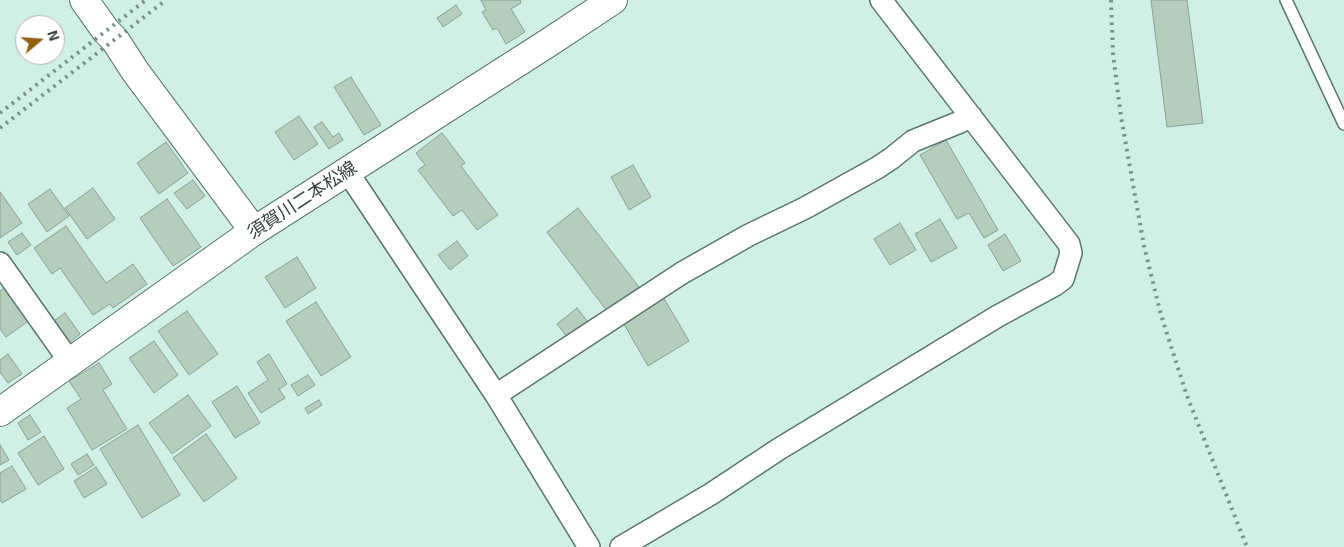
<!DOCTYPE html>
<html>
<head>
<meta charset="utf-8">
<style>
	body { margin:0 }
	#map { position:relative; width:1344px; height:547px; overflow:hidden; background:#d0efe6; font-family:"Exo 2",sans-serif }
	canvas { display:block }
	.north { position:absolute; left:15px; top:15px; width:50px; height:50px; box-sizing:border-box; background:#fff; border:1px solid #aeb3b1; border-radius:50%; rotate:72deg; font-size:14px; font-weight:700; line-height:20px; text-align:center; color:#34403d }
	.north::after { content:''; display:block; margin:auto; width:18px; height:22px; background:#946014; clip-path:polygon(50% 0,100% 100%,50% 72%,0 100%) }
</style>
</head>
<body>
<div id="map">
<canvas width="1344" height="547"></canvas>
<div class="north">N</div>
</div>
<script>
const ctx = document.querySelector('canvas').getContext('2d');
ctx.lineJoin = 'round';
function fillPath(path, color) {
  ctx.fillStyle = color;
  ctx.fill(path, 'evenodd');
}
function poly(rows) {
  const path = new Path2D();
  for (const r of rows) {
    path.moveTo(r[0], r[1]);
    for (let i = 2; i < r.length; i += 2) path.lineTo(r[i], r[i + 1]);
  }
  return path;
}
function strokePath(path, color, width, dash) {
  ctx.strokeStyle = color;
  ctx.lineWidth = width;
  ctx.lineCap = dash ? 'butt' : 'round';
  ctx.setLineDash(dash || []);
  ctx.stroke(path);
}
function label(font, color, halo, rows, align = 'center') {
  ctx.font = font + ' "Exo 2","Noto Sans JP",sans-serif';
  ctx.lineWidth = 4.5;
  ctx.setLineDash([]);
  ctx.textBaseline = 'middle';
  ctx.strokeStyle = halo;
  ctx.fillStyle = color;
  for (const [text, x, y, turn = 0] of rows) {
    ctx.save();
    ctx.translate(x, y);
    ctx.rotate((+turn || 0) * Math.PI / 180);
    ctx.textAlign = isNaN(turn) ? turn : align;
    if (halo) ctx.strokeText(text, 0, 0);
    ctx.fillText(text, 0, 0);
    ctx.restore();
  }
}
const building = poly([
	[481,0,520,0,521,3,511,9,525,32,506,44,497,28,493,30,482,12,486,10,481,0],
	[1151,0,1187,0,1203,123,1167,127,1151,0],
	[456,5,462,14,443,27,437,18,456,5],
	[351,77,381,125,364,135,334,87,351,77],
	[299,116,318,144,294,160,275,132,299,116],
	[322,122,333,137,339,133,343,140,329,149,314,127,322,122],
	[442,133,465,163,461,166,498,215,477,230,462,210,453,216,418,170,425,165,416,153,442,133],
	[946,140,998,230,984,238,969,213,957,219,920,155,946,140],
	[166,142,188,173,159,194,137,163,166,142],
	[633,165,651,197,629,210,611,177,633,165],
	[193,180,205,196,187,209,174,193,193,180],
	[93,188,115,219,87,239,65,208,93,188],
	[50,189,69,216,47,232,28,204,50,189],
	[0,192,22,223,0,238,0,192],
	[167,199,201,247,173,266,140,218,167,199],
	[578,208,639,287,607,311,547,232,578,208],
	[940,219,957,248,931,262,915,234,940,219],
	[900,223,916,250,890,265,874,239,900,223],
	[66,226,106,283,133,264,147,284,113,308,110,304,93,315,60,268,52,274,34,248,66,226],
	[22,233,31,245,17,255,8,242,22,233],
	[1005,234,1021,261,1003,271,988,245,1005,234],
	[457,241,468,256,450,270,438,255,457,241],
	[297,257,316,288,285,308,265,277,297,257],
	[7,286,30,320,6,337,0,329,0,291,7,286],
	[662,295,689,341,648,366,621,319,662,295],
	[316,302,351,357,321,376,286,321,316,302],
	[577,308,588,322,568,338,557,324,577,308],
	[187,311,218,354,189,375,158,331,187,311],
	[65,313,80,334,66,345,51,323,65,313],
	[154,341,178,375,154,393,129,358,154,341],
	[8,354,22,374,8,383,0,372,0,360,8,354],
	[269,354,287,384,279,389,285,398,261,413,248,393,268,380,257,362,269,354],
	[99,363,112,384,103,390,127,429,92,450,67,408,81,399,69,381,99,363],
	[308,375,315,385,298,396,291,385,308,375],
	[237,386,260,423,235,438,212,402,237,386],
	[188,395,211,426,172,454,149,423,188,395],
	[319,400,322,405,308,414,305,408,319,400],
	[30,415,41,432,28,440,18,423,30,415],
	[138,425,180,495,142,518,100,449,138,425],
	[206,434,237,478,204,502,173,458,206,434],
	[44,436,64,469,38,485,18,453,44,436],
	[0,445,9,460,0,465,0,445],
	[87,454,94,465,78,475,71,464,87,454],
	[12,466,26,489,2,503,0,500,0,473,12,466],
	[96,467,107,484,84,498,74,481,96,467]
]);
const service = poly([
	[1286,0,1344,124]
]);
const minor = poly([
	[347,171,496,395,589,547],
	[0,263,70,362],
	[496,395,682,273,749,235,805,208,877,168,892,158,913,141,960,122,971,116],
	[621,547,711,494,779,449,998,316,1055,285,1063,279,1071,253,1069,244,881,0]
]);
const tertiary = poly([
	[84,0,106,31,115,40,135,71,254,231]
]);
const secondary = poly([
	[0,412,254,231,548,43,613,0]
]);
const rail = poly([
	[1111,0,1113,54,1121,117,1144,246,1161,315,1187,396,1247,547],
	[0,113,146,0],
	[0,128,166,0]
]);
const streetNames = [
	["須賀川二本松線",302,200,-33]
];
fillPath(building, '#b5cdbc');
strokePath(building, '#8aa191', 1);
strokePath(service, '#5a766e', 14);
strokePath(minor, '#5a766e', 24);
strokePath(tertiary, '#5a766e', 30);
strokePath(secondary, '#5a766e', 30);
strokePath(service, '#fff', 11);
strokePath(minor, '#fff', 21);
strokePath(tertiary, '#fff', 28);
strokePath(secondary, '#fff', 28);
strokePath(rail, '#7c908b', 4, [2.5, 5]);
label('18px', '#34403d', '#fff', streetNames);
</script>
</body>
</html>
